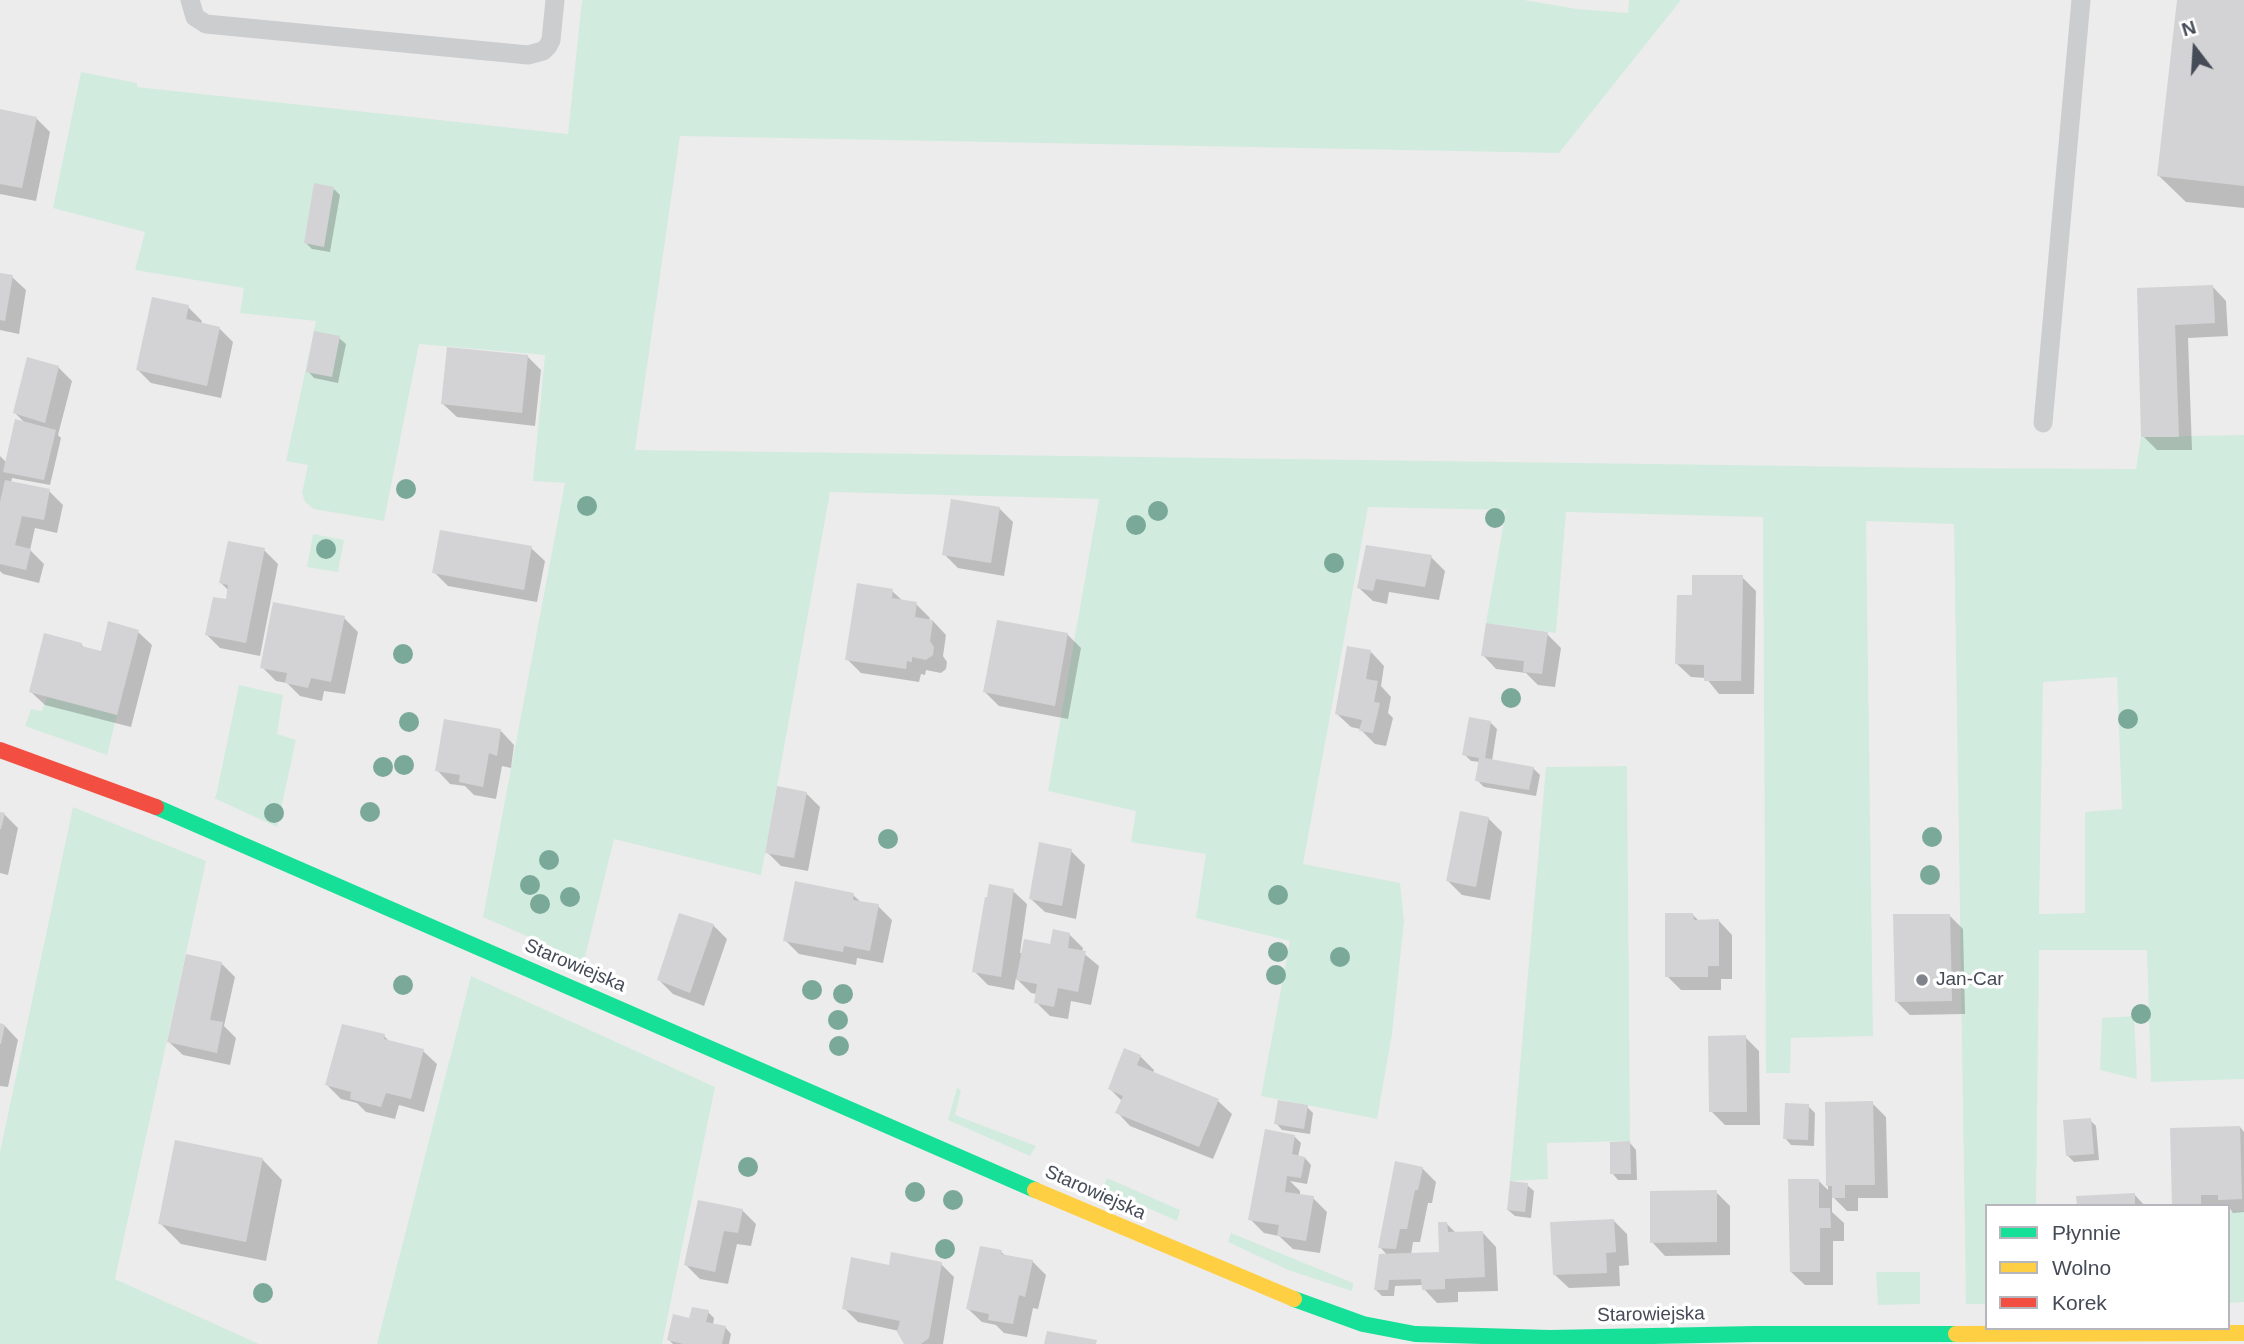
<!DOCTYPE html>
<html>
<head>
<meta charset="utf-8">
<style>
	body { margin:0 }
	#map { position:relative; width:2244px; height:1344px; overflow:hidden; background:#edecec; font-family:Arial,sans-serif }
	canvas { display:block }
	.legend { position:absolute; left:1985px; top:1204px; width:245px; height:126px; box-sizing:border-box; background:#fff; border:2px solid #b5b7bc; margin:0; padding:9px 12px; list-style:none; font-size:21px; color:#454b57 }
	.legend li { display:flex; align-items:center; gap:14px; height:35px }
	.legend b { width:35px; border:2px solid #b5b7bc }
	.north { position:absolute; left:2160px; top:14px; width:70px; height:70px; -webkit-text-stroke:5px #fff; paint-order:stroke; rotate:343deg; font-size:19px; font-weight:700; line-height:28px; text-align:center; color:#454b57 }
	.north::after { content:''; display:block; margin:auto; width:24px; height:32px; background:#454b57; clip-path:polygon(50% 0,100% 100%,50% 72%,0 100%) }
</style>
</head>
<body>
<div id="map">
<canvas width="2244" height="1344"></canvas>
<ul class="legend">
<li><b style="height:9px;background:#16e098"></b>Płynnie</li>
<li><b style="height:9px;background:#ffcf43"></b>Wolno</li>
<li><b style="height:9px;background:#f24e42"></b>Korek</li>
</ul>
<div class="north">N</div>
</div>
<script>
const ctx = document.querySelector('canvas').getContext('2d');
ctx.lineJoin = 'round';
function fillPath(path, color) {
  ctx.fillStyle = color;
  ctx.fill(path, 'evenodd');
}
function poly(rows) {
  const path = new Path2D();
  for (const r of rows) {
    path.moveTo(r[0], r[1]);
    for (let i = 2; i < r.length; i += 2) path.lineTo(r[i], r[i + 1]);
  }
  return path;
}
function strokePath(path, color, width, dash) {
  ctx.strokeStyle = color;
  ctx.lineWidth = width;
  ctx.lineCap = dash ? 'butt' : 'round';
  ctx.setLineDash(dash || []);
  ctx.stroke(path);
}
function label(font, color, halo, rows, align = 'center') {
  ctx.font = font + ' Arial,sans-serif';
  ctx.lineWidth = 7;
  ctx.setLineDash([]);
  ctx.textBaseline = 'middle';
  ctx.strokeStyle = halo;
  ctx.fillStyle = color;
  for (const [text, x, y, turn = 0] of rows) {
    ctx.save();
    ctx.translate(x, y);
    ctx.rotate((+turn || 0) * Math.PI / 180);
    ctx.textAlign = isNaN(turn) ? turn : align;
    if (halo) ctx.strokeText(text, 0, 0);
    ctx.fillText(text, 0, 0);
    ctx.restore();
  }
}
const green = poly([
	[582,0,1524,0,1577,9,1628,13,1629,0,1681,0,1559,153,680,136,635,450,1945,468,2136,469,2141,437,2244,435,2244,1079,2151,1082,2147,950,2039,950,2036,1206,1987,1206,1987,1304,1966,1304,1954,524,1866,521,1873,1036,1791,1038,1790,1073,1766,1073,1763,517,1566,512,1556,633,1486,623,1506,510,1368,507,1303,864,1400,883,1404,921,1392,1034,1377,1119,1261,1096,1290,941,1196,918,1206,854,1131,842,1136,811,1048,791,1099,499,830,492,761,875,614,839,584,961,483,917,565,483,533,481,545,355,419,344,384,521,314,509,305,502,302,493,308,465,286,461,316,321,240,313,244,288,135,270,145,232,53,208,81,72,137,83,137,87,568,134],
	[2117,677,2122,809,2085,812,2085,913,2039,914,2043,682],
	[313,534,344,540,338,572,307,567],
	[239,685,283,695,277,734,296,740,277,827,214,798,216,796],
	[47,697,117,715,107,755,25,726,31,709,42,711],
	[1627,766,1630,1141,1547,1143,1548,1179,1510,1181,1546,767],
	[73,807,206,861,115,1279,259,1344,0,1344,0,1152],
	[471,976,715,1087,662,1344,377,1344],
	[2134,1016,2137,1079,2100,1070,2102,1018],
	[957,1088,961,1090,955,1115,1036,1146,1030,1156,948,1120],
	[1107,1178,1180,1210,1177,1221,1103,1188],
	[2244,1211,2244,1302,2228,1303,2228,1212],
	[1231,1233,1353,1283,1352,1291,1288,1270,1228,1242],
	[1876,1272,1920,1272,1920,1304,1878,1305]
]);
const shadow = poly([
	[2179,0,2244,0,2244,208,2186,202,2159,176],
	[0,111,36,118,50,132,36,201,0,194],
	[334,189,340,195,330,252,312,249,306,243],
	[0,274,12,277,26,290,19,334,0,330],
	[2213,287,2226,301,2228,336,2188,338,2192,450,2157,450,2143,436,2139,289],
	[188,307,202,321,201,324,219,328,233,342,221,398,151,383,138,370],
	[339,338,346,344,338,383,314,378,308,371],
	[527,356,541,370,535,426,457,417,443,404],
	[58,367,72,381,58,435,61,438,50,485,12,478,11,483,49,491,63,505,57,533,35,528,30,550,44,564,39,583,3,574,0,571,0,456,7,463,26,424,15,413],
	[999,508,1013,522,1004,576,958,568,944,554],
	[1367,547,1431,557,1445,571,1439,600,1389,592,1387,604,1373,601,1359,588],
	[531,548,545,561,537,602,448,586,434,572],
	[264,550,278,564,260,656,220,648,207,635,227,601,229,591,221,583],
	[1742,577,1756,591,1754,694,1719,694,1706,678,1691,677,1677,664,1694,597],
	[892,591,904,602,916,604,930,618,929,621,933,621,946,635,943,656,947,662,946,669,941,673,926,670,925,675,921,674,919,682,861,673,847,659],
	[344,618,358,632,345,694,324,691,322,701,300,696,287,683,276,681,262,667],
	[138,632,152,645,131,727,45,705,31,692,81,644,85,649,102,653],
	[1067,634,1081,648,1068,719,999,706,985,692],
	[1547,634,1561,648,1555,687,1538,685,1526,673,1496,669,1483,655],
	[1371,652,1384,666,1381,686,1391,697,1388,713,1393,718,1386,746,1375,744,1360,729,1351,727,1337,714],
	[1491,723,1497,729,1492,761,1533,768,1540,775,1536,796,1484,787,1477,780,1480,762,1471,761,1464,754],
	[501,731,514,745,511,768,502,766,496,799,474,795,465,786,450,784,437,770],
	[806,793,820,807,808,871,781,866,767,852],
	[0,814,4,814,18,828,8,875,0,873],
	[1488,818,1502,832,1490,900,1462,895,1448,881],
	[1071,851,1085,865,1076,919,1045,912,1031,899],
	[1013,891,1027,904,1020,953,1052,946,1069,934,1083,948,1082,952,1099,966,1091,1005,1071,1001,1068,1019,1050,1016,1036,1002,1037,994,1031,993,1016,978,1014,990,988,985,974,971],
	[853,895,862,903,878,906,892,920,883,963,857,958,856,965,799,954,785,940],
	[1693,915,1699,921,1719,921,1732,935,1732,979,1721,979,1721,990,1681,990,1667,976],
	[1949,915,1963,929,1965,1014,1910,1015,1896,1001],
	[713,925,727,939,704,1006,673,994,659,980],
	[221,963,235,977,224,1026,236,1038,230,1065,183,1055,169,1042],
	[0,1025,5,1026,18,1040,8,1087,0,1086],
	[384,1036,391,1043,423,1051,437,1064,424,1112,399,1105,395,1119,366,1112,357,1103,341,1099,327,1085],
	[1745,1037,1759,1051,1760,1125,1725,1125,1711,1111],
	[1140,1056,1154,1070,1153,1074,1218,1101,1232,1114,1213,1159,1130,1126,1117,1112,1122,1101,1110,1089],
	[1827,1103,1872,1103,1886,1117,1888,1198,1858,1198,1858,1211,1847,1211,1832,1196,1832,1212,1844,1223,1844,1241,1833,1241,1833,1285,1805,1285,1791,1272,1818,1180,1828,1190],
	[1808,1106,1815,1113,1814,1146,1791,1145,1785,1138],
	[1307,1107,1313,1113,1310,1134,1282,1130,1276,1123],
	[2090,1120,2096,1126,2099,1160,2074,1162,2067,1155],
	[2240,1127,2244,1132,2244,1212,2233,1213,2228,1206,2173,1206],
	[1294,1136,1301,1143,1298,1157,1305,1158,1311,1165,1307,1184,1290,1181,1300,1191,1300,1196,1313,1198,1327,1212,1320,1253,1293,1249,1279,1236,1264,1233,1250,1219],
	[1630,1143,1636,1150,1637,1180,1618,1180,1612,1173],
	[262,1159,282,1180,266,1261,181,1244,160,1223],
	[1422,1168,1436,1182,1432,1203,1428,1203,1420,1242,1413,1242,1411,1255,1441,1254,1447,1224,1456,1233,1483,1233,1496,1247,1498,1291,1458,1292,1458,1302,1437,1303,1424,1289,1424,1285,1395,1286,1394,1296,1382,1296,1376,1290,1388,1256,1380,1247],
	[1527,1185,1534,1191,1531,1218,1515,1216,1508,1210],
	[1716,1192,1730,1206,1730,1255,1665,1256,1652,1242],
	[2134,1194,2145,1206,2078,1206],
	[742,1210,756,1224,751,1246,737,1244,728,1284,700,1279,686,1265],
	[1614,1221,1627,1234,1629,1265,1619,1266,1620,1286,1569,1288,1555,1275],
	[1001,1252,1006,1256,1032,1261,1046,1275,1038,1309,1033,1308,1027,1337,1004,1333,996,1325,982,1322,968,1309],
	[941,1264,954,1277,943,1344,907,1344,899,1331,858,1322,844,1308,890,1267],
	[708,1312,714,1318,713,1325,725,1327,731,1334,729,1344,673,1344,669,1340,690,1320]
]);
const building = poly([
	[2177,0,2244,0,2244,186,2157,176],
	[0,109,37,117,22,188,0,184],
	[314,183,334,187,324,247,304,243],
	[0,273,13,275,5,321,0,320],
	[2213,285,2215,323,2175,325,2179,437,2141,437,2137,288],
	[152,297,189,305,186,319,220,327,207,386,136,370],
	[314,331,340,336,332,377,306,372],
	[447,347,528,355,522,413,441,404],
	[27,357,59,366,45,423,13,413],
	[15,419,56,430,44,480,3,472],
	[5,480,50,489,44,520,22,516,15,545,31,549,26,570,0,564,0,502],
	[951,499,1000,507,991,563,942,555],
	[440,530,532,546,524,590,432,573],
	[228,541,265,548,246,643,205,635,213,597,226,599,228,585,219,583],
	[1366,545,1432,555,1425,587,1376,579,1373,591,1357,588],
	[1692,575,1743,575,1741,681,1704,681,1704,665,1675,664,1677,595,1692,595],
	[857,583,893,589,892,598,917,602,915,617,933,620,930,641,934,647,933,655,926,660,912,657,912,662,907,661,906,669,845,660],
	[273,602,345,616,331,682,311,678,308,688,285,683,287,673,260,668],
	[997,620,1068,633,1055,706,983,692],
	[108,621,139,630,117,715,29,692,44,633,82,643,81,646,101,651],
	[1486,623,1548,632,1542,674,1523,672,1524,661,1481,656],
	[1347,646,1371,650,1366,679,1378,681,1374,702,1380,703,1373,733,1359,731,1362,720,1335,714],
	[1469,717,1491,721,1485,758,1534,767,1529,790,1475,781,1479,758,1462,755],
	[444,719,501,729,497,756,489,753,483,787,459,782,460,775,435,771],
	[777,786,807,792,794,858,765,853],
	[1460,811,1489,817,1476,887,1446,881],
	[0,812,5,813,1,829,0,829],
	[1039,842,1072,849,1062,906,1029,899],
	[795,881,854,893,853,900,879,904,870,951,844,946,843,952,783,941],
	[989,884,1014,889,1001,977,972,972,985,897,987,897],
	[679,913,714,924,690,993,657,980],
	[1665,913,1693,913,1694,920,1719,919,1719,966,1708,966,1708,977,1665,977],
	[1893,914,1950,914,1952,1001,1895,1002],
	[1053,929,1070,933,1068,948,1086,951,1078,992,1058,988,1054,1007,1034,1003,1037,984,1016,980,1024,939,1050,944],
	[186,954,222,962,210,1020,223,1022,217,1053,167,1042],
	[0,1023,5,1025,1,1044,0,1044],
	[342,1024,385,1034,384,1039,424,1049,411,1099,386,1093,381,1107,350,1099,351,1092,325,1085],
	[1746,1035,1747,1112,1709,1112,1708,1036],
	[1124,1048,1141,1055,1137,1065,1219,1099,1199,1147,1115,1113,1123,1096,1108,1089],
	[1278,1100,1308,1105,1304,1129,1274,1124],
	[1873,1101,1875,1185,1845,1185,1845,1198,1832,1198,1832,1186,1826,1186,1825,1102],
	[1785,1103,1809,1104,1808,1140,1783,1139],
	[2091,1118,2094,1154,2066,1156,2063,1120],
	[2240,1126,2242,1199,2218,1200,2218,1195,2201,1195,2201,1206,2172,1206,2170,1128],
	[1265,1129,1295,1135,1292,1154,1305,1157,1301,1178,1287,1176,1285,1192,1314,1196,1306,1241,1277,1236,1279,1225,1248,1220],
	[175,1140,263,1158,246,1242,158,1224],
	[1630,1141,1631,1174,1610,1174,1610,1142],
	[1395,1161,1423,1167,1418,1190,1415,1190,1407,1229,1400,1229,1396,1249,1378,1248],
	[1788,1179,1819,1179,1819,1208,1830,1208,1831,1228,1820,1228,1820,1272,1790,1272],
	[1510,1181,1528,1183,1525,1212,1507,1210],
	[1717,1190,1717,1242,1650,1243,1650,1191],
	[2135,1193,2135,1206,2077,1206,2076,1196],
	[698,1200,743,1209,738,1233,724,1231,715,1272,684,1265],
	[1614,1219,1616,1252,1606,1253,1607,1273,1553,1275,1550,1222],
	[1438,1222,1447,1222,1448,1232,1483,1231,1485,1277,1445,1279,1445,1289,1422,1290,1421,1279,1389,1280,1388,1290,1374,1290,1379,1254,1439,1252],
	[980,1246,1002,1250,1001,1254,1033,1260,1025,1297,1019,1295,1013,1324,988,1320,989,1314,966,1309],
	[891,1252,942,1262,929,1338,921,1344,904,1344,897,1332,900,1321,842,1309,851,1257,889,1265],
	[692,1307,709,1310,706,1322,726,1326,722,1344,683,1344,667,1340,673,1314,689,1318],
	[1047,1331,1097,1340,1096,1344,1044,1344]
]);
const lane = poly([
	[190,0,195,17,206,24,528,55,543,51,548,46,551,40,555,0],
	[2043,423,2081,0]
]);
const fast = poly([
	[156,807,1035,1190],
	[1294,1299,1363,1324,1415,1334,1550,1338,1755,1334,1956,1334]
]);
const slow = poly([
	[1035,1190,1294,1299],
	[1956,1334,2244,1333]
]);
const jam = poly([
	[0,750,156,807]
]);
const trees = [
	[406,489],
	[587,506],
	[1158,511],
	[1495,518],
	[1136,525],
	[326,549],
	[1334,563],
	[403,654],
	[1511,698],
	[2128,719],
	[409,722],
	[404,765],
	[383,767],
	[370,812],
	[274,813],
	[1932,837],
	[888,839],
	[549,860],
	[1930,875],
	[530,885],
	[1278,895],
	[570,897],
	[540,904],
	[1278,952],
	[1340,957],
	[1276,975],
	[403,985],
	[812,990],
	[843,994],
	[2141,1014],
	[838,1020],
	[839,1046],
	[748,1167],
	[915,1192],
	[953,1200],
	[945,1249],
	[263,1293]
];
const markers = [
	[1922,980,7,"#80838b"]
];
const streetNames = [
	["Starowiejska",575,966,23],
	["Starowiejska",1095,1193,24],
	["Starowiejska",1651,1315,-1]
];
const poiNames = [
	["Jan-Car",1936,980]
];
fillPath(green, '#d2ebdf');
fillPath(shadow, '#0003');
fillPath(building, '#d3d3d5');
strokePath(lane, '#cbcdcf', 19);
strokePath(fast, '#16e098', 16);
strokePath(slow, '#ffcf43', 16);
strokePath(jam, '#f24e42', 16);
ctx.fillStyle = '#7aa99a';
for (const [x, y] of trees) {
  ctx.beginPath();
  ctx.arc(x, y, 10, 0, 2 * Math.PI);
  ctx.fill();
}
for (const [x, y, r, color] of markers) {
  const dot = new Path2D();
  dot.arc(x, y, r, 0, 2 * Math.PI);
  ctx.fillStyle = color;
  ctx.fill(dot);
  strokePath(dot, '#fff', 2.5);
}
label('19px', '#454b57', '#fff', streetNames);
label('19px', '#454b57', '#fff', poiNames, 'left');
</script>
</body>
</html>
